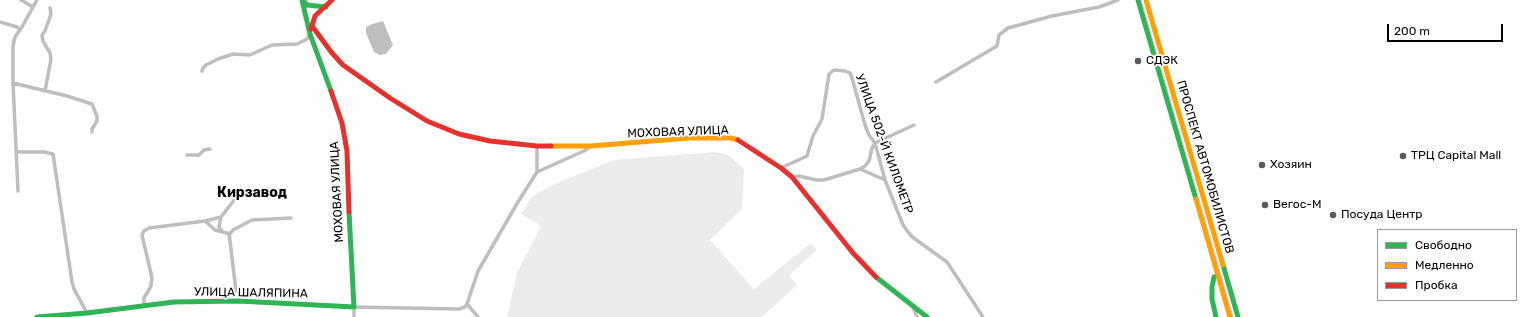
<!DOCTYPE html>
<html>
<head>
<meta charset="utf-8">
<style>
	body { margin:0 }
	#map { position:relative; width:1533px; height:317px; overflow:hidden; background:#fff; font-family:Rubik,sans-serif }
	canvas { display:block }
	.legend { position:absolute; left:1377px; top:229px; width:140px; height:72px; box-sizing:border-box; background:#fff; border:1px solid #999; margin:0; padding:5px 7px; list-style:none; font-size:12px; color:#000 }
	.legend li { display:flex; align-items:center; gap:8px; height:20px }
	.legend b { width:20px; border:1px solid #999 }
	.scale { position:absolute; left:1387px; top:24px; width:116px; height:18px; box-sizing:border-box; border:2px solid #000; border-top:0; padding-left:5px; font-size:12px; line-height:14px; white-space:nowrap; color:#000; -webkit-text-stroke:3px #fff; paint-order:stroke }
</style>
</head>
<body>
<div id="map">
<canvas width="1533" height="317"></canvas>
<ul class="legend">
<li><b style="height:5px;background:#30b455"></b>Свободно</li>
<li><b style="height:5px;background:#ff9f0a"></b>Медленно</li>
<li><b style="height:5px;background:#e5322d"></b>Пробка</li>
</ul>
<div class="scale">200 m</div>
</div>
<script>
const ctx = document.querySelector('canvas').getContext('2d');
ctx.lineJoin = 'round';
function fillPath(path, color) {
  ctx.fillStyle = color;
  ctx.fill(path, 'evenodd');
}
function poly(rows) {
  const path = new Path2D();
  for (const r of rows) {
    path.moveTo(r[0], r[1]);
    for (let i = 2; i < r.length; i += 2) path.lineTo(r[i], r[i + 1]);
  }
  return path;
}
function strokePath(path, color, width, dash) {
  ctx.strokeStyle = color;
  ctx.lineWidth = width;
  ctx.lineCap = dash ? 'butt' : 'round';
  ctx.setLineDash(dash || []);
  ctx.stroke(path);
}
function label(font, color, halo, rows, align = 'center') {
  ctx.font = font + ' Rubik,sans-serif';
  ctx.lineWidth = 3.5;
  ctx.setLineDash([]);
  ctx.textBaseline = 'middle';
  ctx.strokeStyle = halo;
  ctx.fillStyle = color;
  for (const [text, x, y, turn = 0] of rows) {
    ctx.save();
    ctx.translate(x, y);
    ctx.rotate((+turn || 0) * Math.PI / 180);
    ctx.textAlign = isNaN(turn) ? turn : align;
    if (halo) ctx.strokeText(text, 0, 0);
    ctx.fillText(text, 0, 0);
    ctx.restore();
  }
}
const green = poly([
	[714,152,727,154,744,169,742,209,710,240,754,289,811,243,817,250,789,275,797,285,762,317,507,317,517,273,541,226,521,214,532,197,552,185,614,160]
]);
const water = poly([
	[383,21,393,45,386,54,380,55,374,52,366,33,366,27,372,24]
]);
const street = poly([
	[21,0,33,7],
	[0,22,17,27,20,30],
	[202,71,203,68,206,65,218,59,233,54,250,55,272,45,297,44,307,39,310,34],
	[936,82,997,46,999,35,1008,28,1052,16,1099,7,1118,0],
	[13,83,67,96,92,104,97,116,97,121,92,129,92,132],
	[45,91,51,59,50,53,43,41,42,35,45,31,51,14,50,8],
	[537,146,537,172],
	[16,152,44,152,53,154,72,282,74,289,87,313],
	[187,155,199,155,204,150,210,149],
	[781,168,807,156,813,136,822,119,829,74,834,70,845,71,850,73,852,78,865,125,869,135,875,143,885,180,903,225,911,236,947,262,983,317],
	[860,169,885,180],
	[792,177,799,176,816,180,824,180,860,169,865,166,869,161,872,148,875,143,914,125],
	[18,191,13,83,13,46,15,37,22,27,37,0],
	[205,221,221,217],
	[223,232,219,227,221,217,235,199],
	[229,233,236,291],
	[467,304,478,317],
	[144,306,144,298,151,286,152,278,142,235,144,231,149,228,205,221,215,230,230,234,233,230,252,220,291,218],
	[913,307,917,317],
	[354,317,354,307,459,309,465,307,467,304,478,271,518,202,537,172,584,151,591,146]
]);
const fast = poly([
	[302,0,310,34,331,91],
	[303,0,307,5,326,7],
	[1138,0,1196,199],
	[1223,265,1238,317],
	[876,277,927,317],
	[37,317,87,313,174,302,238,301,354,307,349,212],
	[1216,317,1212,299,1212,287,1214,277,1218,276]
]);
const slow = poly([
	[1146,0,1223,265],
	[551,146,591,146,689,138,731,138,738,140],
	[1196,199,1230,317]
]);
const jam = poly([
	[312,26,332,53,343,65,390,98,427,121,459,134,490,141,537,146,551,146],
	[311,29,315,16,332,0],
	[331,91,342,123,347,151,349,212],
	[738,140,781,168,792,177,853,253,876,277]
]);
const tram = poly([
	[1141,0,1233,317]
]);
const markers = [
	[1138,61,4,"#595959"],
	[1403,156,4,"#595959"],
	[1262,165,4,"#595959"],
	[1265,205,4,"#595959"],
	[1333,215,4,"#595959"]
];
const poiNames = [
	["СДЭК",1146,61],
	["ТРЦ Capital Mall",1411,156],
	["Хозяин",1270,165],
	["Вегос-М",1273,205],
	["Посуда Центр",1341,215]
];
const streetNames = [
	["МОХОВАЯ УЛИЦА",678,132,-2],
	["УЛИЦА 502-Й КИЛОМЕТР",884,144,70],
	["ПРОСПЕКТ АВТОМОБИЛИСТОВ",1205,167,74],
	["МОХОВАЯ УЛИЦА",337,192,-93],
	["УЛИЦА ШАЛЯПИНА",251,293,1]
];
const quarterNames = [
	["Кирзавод",252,193]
];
fillPath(green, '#ececec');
fillPath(water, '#bfbfbf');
strokePath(street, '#bebebe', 3.5);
strokePath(fast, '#30b455', 5);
strokePath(slow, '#ff9f0a', 5);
strokePath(jam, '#e5322d', 5);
strokePath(tram, '#bebebe', 1);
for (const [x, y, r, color] of markers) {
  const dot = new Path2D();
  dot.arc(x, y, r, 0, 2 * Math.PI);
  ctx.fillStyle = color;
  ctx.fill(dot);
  strokePath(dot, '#fff', 1.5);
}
label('12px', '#000', '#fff', poiNames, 'left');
label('12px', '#000', '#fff', streetNames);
label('bold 14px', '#000', '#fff', quarterNames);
</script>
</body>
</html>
